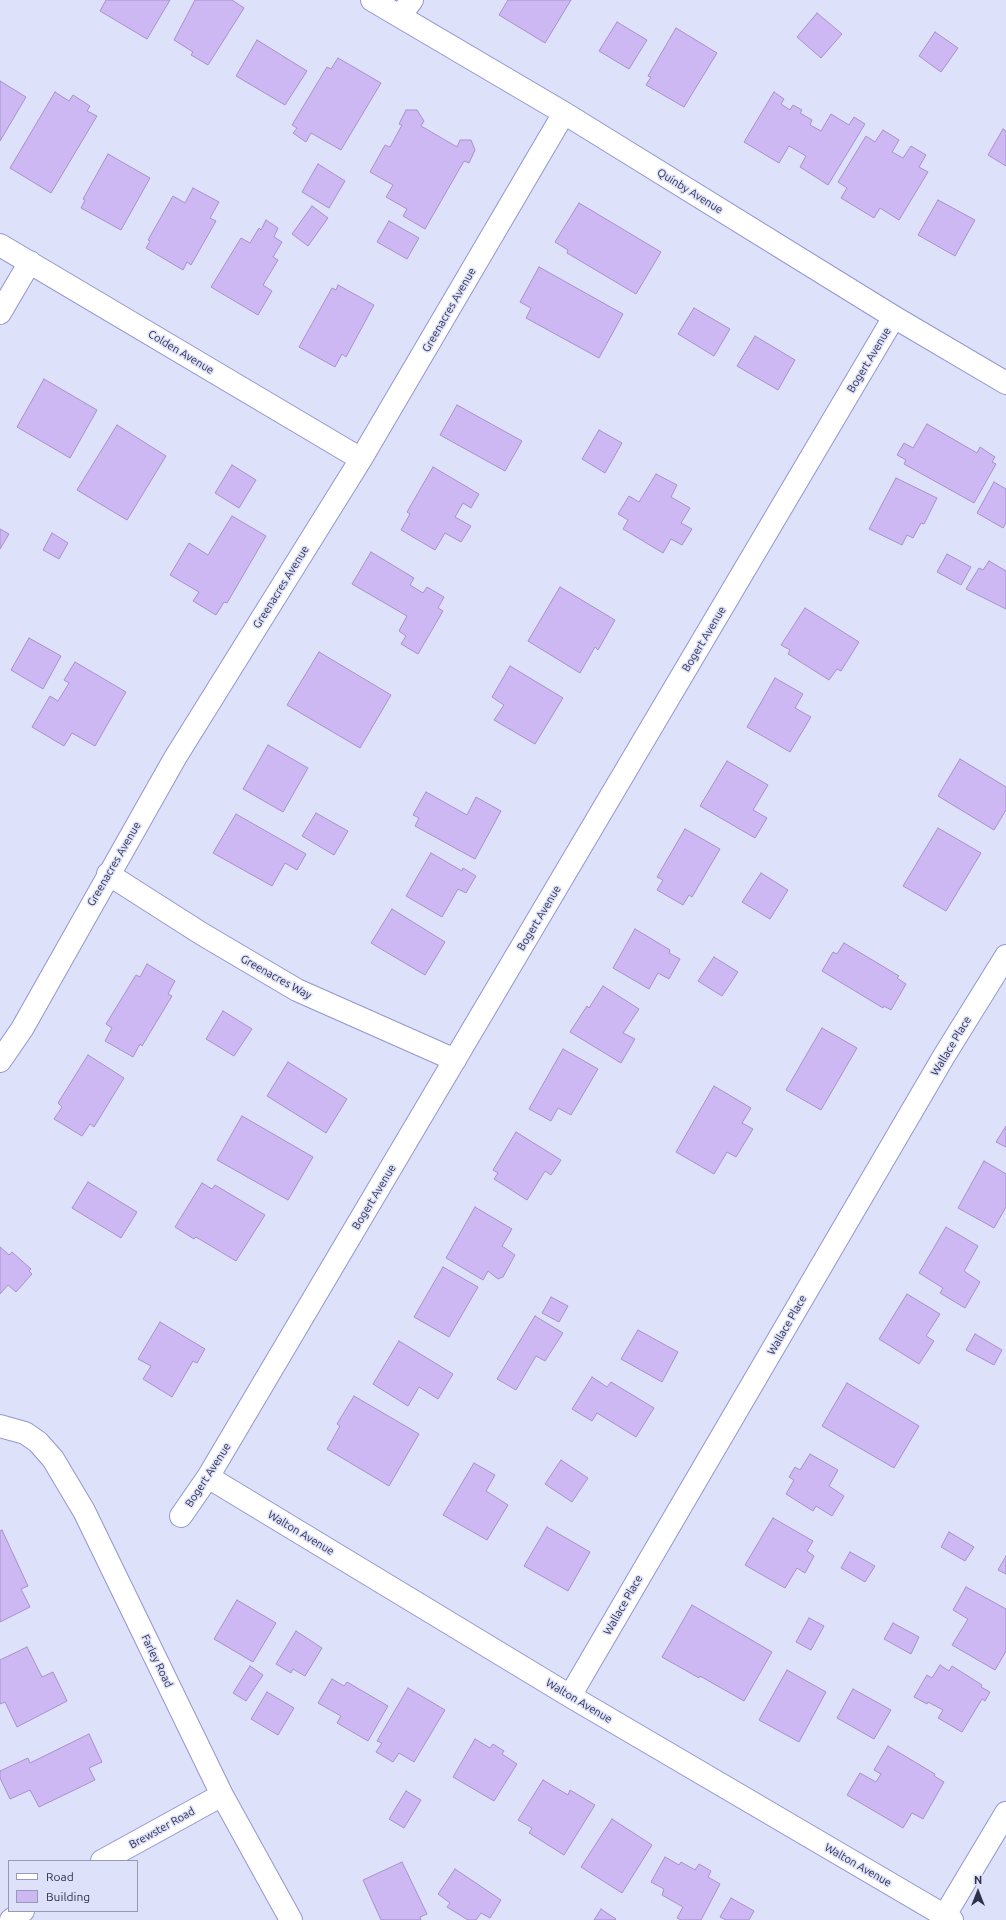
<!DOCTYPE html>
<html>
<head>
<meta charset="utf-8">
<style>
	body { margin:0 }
	#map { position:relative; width:1006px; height:1920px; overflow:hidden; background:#dee1fa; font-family:Ubuntu,sans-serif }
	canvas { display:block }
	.legend { position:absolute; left:8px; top:1860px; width:130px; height:52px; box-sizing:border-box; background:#dee1fa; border:1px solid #989ab3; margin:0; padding:5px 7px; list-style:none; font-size:12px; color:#2f3049 }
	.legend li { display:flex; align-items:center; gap:8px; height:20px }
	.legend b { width:20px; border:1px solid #989ab3 }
	.north { position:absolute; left:958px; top:1872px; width:40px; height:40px; -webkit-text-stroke:3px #dee1fa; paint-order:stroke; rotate:0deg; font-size:11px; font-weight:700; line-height:16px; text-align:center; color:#2f3049 }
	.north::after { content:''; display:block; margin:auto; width:14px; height:18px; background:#2f3049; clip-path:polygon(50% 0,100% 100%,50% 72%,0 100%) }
</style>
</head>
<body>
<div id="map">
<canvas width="1006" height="1920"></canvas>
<ul class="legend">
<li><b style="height:5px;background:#fff"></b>Road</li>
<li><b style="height:11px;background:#ceb8f4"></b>Building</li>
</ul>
<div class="north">N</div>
</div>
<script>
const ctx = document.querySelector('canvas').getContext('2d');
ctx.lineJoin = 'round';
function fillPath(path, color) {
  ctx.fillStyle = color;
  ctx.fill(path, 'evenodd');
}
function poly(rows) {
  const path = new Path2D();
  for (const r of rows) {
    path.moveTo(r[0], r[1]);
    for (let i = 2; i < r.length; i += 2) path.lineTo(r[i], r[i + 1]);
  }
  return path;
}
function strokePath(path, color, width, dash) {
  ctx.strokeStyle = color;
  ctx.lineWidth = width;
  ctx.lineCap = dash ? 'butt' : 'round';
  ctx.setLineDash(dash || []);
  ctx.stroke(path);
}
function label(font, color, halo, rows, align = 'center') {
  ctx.font = font + ' Ubuntu,sans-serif';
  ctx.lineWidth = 3;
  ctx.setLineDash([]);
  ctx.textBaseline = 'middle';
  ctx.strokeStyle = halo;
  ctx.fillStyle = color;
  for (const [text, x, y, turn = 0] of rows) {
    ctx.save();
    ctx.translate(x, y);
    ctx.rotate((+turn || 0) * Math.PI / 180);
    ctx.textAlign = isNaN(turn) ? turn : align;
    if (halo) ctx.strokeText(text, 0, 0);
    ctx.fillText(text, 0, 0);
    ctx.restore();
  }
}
const building = poly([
	[106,0,170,0,147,39,100,11,106,0],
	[195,0,232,0,244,8,208,65,191,55,193,52,174,40,195,0],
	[508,0,571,0,545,43,499,15,508,0],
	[817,13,842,34,821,58,797,37,817,13],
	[617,22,647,40,629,69,599,51,617,22],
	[676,28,717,53,684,107,646,85,651,77,648,76,676,28],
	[935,32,958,48,941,72,919,56,935,32],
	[257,40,307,71,285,105,236,76,257,40],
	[338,58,381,83,341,150,311,133,306,142,293,133,297,128,292,125,327,67,331,69,338,58],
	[0,81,26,97,0,141,0,81],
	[55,92,69,101,73,95,90,106,87,111,97,116,51,193,10,168,55,92],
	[774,92,784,99,781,104,790,110,793,105,802,110,800,113,812,120,810,125,821,131,831,114,849,125,854,117,865,124,828,185,800,167,806,156,789,146,779,163,744,142,774,92],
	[406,110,417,110,424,121,421,126,457,147,460,140,471,140,475,150,469,163,464,161,425,229,403,216,407,209,386,197,393,185,370,172,385,145,390,147,402,125,399,124,406,110],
	[1003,129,1006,131,1006,166,988,155,1003,129],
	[883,130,899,140,892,152,903,158,911,146,926,155,919,167,928,172,899,220,880,208,874,218,841,198,847,188,838,182,866,136,875,142,883,130],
	[108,154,150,178,121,230,81,208,85,200,83,199,108,154],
	[318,164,345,181,329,208,302,192,318,164],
	[193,188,219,202,210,218,216,221,191,265,187,262,183,270,146,248,150,241,148,240,173,196,185,203,193,188],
	[938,200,975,220,955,256,918,235,938,200],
	[579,203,661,252,636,294,567,253,568,250,555,242,579,203],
	[312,206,328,218,308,246,292,234,312,206],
	[266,220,278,228,274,237,282,242,273,257,278,260,263,285,272,291,258,315,211,287,241,238,250,243,259,228,261,230,266,220],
	[389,221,419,238,407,259,377,242,389,221],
	[539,267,623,314,599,358,526,318,531,308,520,302,539,267],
	[338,285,374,305,346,357,342,354,335,367,299,347,332,288,336,290,338,285],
	[694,308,730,329,714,356,678,334,694,308],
	[755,336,795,360,778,390,737,366,755,336],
	[44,379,97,410,70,458,17,427,44,379],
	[457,405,522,441,505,471,440,435,457,405],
	[927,424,977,453,980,447,995,457,992,462,996,464,974,503,904,464,906,460,897,455,904,443,913,448,927,424],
	[117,425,166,456,127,520,77,490,117,425],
	[599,430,622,443,605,473,582,459,599,430],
	[232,465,256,480,239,508,215,493,232,465],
	[433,467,479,494,471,508,463,503,455,517,471,526,461,542,445,533,435,550,401,530,410,514,407,512,433,467],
	[656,474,677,485,671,497,690,508,681,523,692,529,682,545,671,539,663,553,623,529,628,520,618,514,629,496,639,502,656,474],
	[896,478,937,498,924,524,921,523,913,538,907,535,902,545,869,529,896,478],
	[994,482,1006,489,1006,523,1003,528,977,513,994,482],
	[232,516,266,536,227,603,224,602,216,615,193,601,199,592,170,575,189,543,208,555,232,516],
	[0,529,9,534,0,549,0,529],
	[52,533,68,543,59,559,43,550,52,533],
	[371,552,414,578,410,585,423,593,427,587,444,597,438,608,443,611,418,654,401,644,406,636,399,631,407,616,352,584,371,552],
	[947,554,971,567,961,585,937,572,947,554],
	[989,561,1006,571,1006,609,966,589,979,568,983,570,989,561],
	[560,587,615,620,598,650,595,647,580,673,528,641,560,587],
	[805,608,859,642,841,671,837,669,829,680,788,654,790,650,781,645,805,608],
	[29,638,61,656,43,689,11,670,29,638],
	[319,652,391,695,360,748,287,705,319,652],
	[75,662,126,692,95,746,72,733,64,746,32,727,50,696,58,701,69,683,64,680,75,662],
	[510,666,563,698,535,744,494,720,504,705,492,697,510,666],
	[775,678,803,694,795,708,811,717,790,752,747,727,775,678],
	[268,745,308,768,283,812,243,789,268,745],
	[960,759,1006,787,1006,810,994,830,938,796,960,759],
	[727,761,768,785,753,810,767,818,755,838,700,806,727,761],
	[426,792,467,815,476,797,501,811,475,859,415,826,419,818,413,815,426,792],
	[316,813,348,831,334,855,302,836,316,813],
	[236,814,306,854,297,870,285,863,272,886,213,853,236,814],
	[938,828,981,853,946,911,903,886,938,828],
	[685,829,720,849,692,897,689,895,683,905,657,890,663,880,657,877,685,829],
	[431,853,462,871,463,868,476,876,466,893,458,889,442,917,406,896,431,853],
	[761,873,788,890,770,919,742,902,761,873],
	[392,909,445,942,425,975,371,943,392,909],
	[635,929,670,950,669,953,680,959,669,979,658,973,649,989,613,968,635,929],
	[844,943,899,976,897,978,906,984,891,1010,884,1006,883,1008,822,971,833,952,837,954,844,943],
	[714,957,738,972,722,996,698,981,714,957],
	[147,964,175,981,168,994,172,996,142,1046,140,1044,133,1057,105,1041,112,1028,106,1024,136,975,140,977,147,964],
	[603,986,639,1009,623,1033,635,1039,621,1063,570,1032,587,1006,589,1008,603,986],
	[223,1011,252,1029,234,1056,206,1039,223,1011],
	[822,1028,857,1048,821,1110,786,1090,822,1028],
	[563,1049,598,1069,571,1115,558,1108,551,1121,529,1109,563,1049],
	[88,1055,124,1078,94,1127,90,1124,82,1136,54,1119,62,1107,58,1103,88,1055],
	[288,1062,347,1099,326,1133,267,1096,288,1062],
	[714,1086,751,1108,742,1123,753,1129,736,1157,727,1152,714,1174,676,1152,714,1086],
	[242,1116,313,1157,288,1200,217,1160,242,1116],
	[1006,1126,1006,1147,996,1142,1006,1126],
	[516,1132,561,1160,551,1175,545,1171,527,1200,494,1179,498,1173,493,1170,516,1132],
	[984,1161,1006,1174,1006,1207,994,1228,958,1208,984,1161],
	[88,1182,137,1212,121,1238,72,1208,88,1182],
	[202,1183,212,1189,215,1185,265,1215,236,1261,196,1237,194,1239,175,1227,202,1183],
	[475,1207,512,1229,502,1246,515,1255,503,1277,498,1279,488,1271,483,1280,446,1258,475,1207],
	[946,1227,978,1246,964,1271,980,1282,965,1308,940,1293,943,1288,919,1273,946,1227],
	[0,1247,9,1255,12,1252,31,1269,29,1271,32,1274,16,1292,8,1285,0,1294,0,1247],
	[443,1267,478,1287,449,1337,414,1317,443,1267],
	[907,1294,940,1314,926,1336,934,1341,919,1364,879,1339,907,1294],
	[551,1297,568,1306,559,1322,542,1313,551,1297],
	[535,1316,563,1333,545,1361,536,1356,516,1390,497,1379,535,1316],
	[160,1322,205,1349,197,1363,193,1361,172,1397,143,1379,151,1366,138,1359,160,1322],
	[638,1330,678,1352,662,1382,621,1359,638,1330],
	[975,1334,1002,1350,994,1365,966,1350,975,1334],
	[399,1341,453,1374,438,1399,419,1387,408,1406,373,1384,399,1341],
	[592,1377,607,1387,611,1382,654,1408,636,1437,597,1413,592,1421,572,1409,592,1377],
	[847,1383,919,1426,894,1468,822,1426,847,1383],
	[354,1396,419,1434,389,1486,327,1449,340,1426,337,1424,354,1396],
	[810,1454,838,1470,829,1486,844,1496,832,1516,816,1506,813,1511,786,1494,794,1480,789,1477,795,1467,800,1470,810,1454],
	[561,1460,588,1478,572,1502,545,1484,561,1460],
	[474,1463,495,1475,486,1491,508,1505,487,1540,443,1515,474,1463],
	[773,1518,813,1541,807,1551,814,1556,805,1573,797,1568,785,1588,745,1565,773,1518],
	[547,1527,590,1552,568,1591,524,1566,547,1527],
	[2,1530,28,1586,21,1589,30,1607,0,1622,0,1531,2,1530],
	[949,1532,974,1547,965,1561,941,1547,949,1532],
	[850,1552,875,1566,865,1582,841,1568,850,1552],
	[1006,1556,1006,1574,998,1570,1006,1556],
	[966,1587,1006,1609,1006,1651,995,1670,952,1645,968,1619,953,1610,966,1587],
	[237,1600,276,1623,253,1662,214,1639,237,1600],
	[692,1605,772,1652,744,1701,700,1676,699,1678,662,1657,692,1605],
	[809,1618,824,1626,811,1650,796,1642,809,1618],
	[893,1623,919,1637,911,1654,884,1639,893,1623],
	[296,1631,322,1648,305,1676,293,1669,291,1673,276,1664,296,1631],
	[27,1647,42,1677,53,1672,67,1701,17,1727,5,1702,0,1704,0,1660,27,1647],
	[940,1665,949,1671,952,1666,982,1685,981,1687,990,1692,985,1701,982,1699,962,1732,938,1718,943,1710,928,1702,927,1704,914,1697,927,1675,932,1678,940,1665],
	[250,1666,263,1675,246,1701,233,1693,250,1666],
	[787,1670,826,1692,799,1742,759,1720,787,1670],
	[332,1679,344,1686,347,1682,388,1706,368,1741,337,1723,341,1716,318,1703,332,1679],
	[408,1688,445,1710,414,1762,399,1753,393,1762,376,1752,382,1743,377,1741,408,1688],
	[853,1689,891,1710,874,1739,837,1718,853,1689],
	[267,1692,294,1708,278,1735,251,1719,267,1692],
	[89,1734,102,1762,89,1768,95,1780,39,1807,30,1790,10,1799,0,1778,0,1771,28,1758,30,1763,89,1734],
	[475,1739,490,1748,493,1744,504,1751,502,1754,517,1764,494,1801,453,1777,475,1739],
	[888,1746,935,1774,934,1776,944,1782,923,1819,912,1813,903,1828,847,1795,860,1773,876,1782,881,1774,874,1770,888,1746],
	[543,1780,568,1795,570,1790,595,1805,564,1855,529,1833,532,1828,518,1820,543,1780],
	[406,1791,421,1800,404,1828,389,1819,406,1791],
	[612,1819,652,1845,622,1893,581,1867,612,1819],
	[665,1857,679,1865,681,1862,695,1870,699,1864,711,1871,708,1877,720,1884,701,1920,681,1920,677,1918,683,1907,662,1895,664,1889,651,1882,665,1857],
	[402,1862,427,1914,420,1917,421,1920,381,1920,363,1880,402,1862],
	[455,1869,501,1900,490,1918,481,1913,476,1920,468,1920,447,1907,450,1903,438,1894,455,1869],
	[731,1898,754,1911,749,1920,726,1920,720,1917,731,1898],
	[601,1909,616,1919,615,1920,594,1920,601,1909]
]);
const minor = poly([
	[372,0,564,113,894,317,1006,383],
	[400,16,412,0],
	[0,245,361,459],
	[0,313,30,262],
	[108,874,202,934,297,990,455,1060],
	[0,1061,22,1029,175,758,361,459,564,113],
	[0,1426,25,1433,38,1442,53,1459,84,1511,222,1795,291,1920],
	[208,1477,570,1696,952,1920],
	[181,1516,208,1477,894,317],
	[570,1696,944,1056,1006,956],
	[102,1861,222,1795],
	[11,1920,23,1911],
	[942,1920,1006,1813]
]);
const streetNames = [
	["Quinby Avenue",690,191,32],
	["Greenacres Avenue",449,310,-60],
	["Colden Avenue",181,352,31],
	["Bogert Avenue",869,360,-59],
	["Greenacres Avenue",281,587,-58],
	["Bogert Avenue",704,639,-59],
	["Greenacres Avenue",114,864,-60],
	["Bogert Avenue",539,918,-59],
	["Greenacres Way",276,977,29],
	["Wallace Place",951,1046,-59],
	["Bogert Avenue",374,1197,-59],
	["Wallace Place",787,1325,-60],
	["Bogert Avenue",208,1475,-57],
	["Walton Avenue",301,1533,31],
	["Wallace Place",623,1605,-60],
	["Farley Road",157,1661,64],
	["Walton Avenue",579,1701,31],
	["Brewster Road",162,1828,-29],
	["Walton Avenue",858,1865,30]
];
fillPath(building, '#ceb8f4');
strokePath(building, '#a791cb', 1);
strokePath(minor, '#9296d1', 24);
strokePath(minor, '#fff', 22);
label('11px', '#2f3049', '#dee1fa', streetNames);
</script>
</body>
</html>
